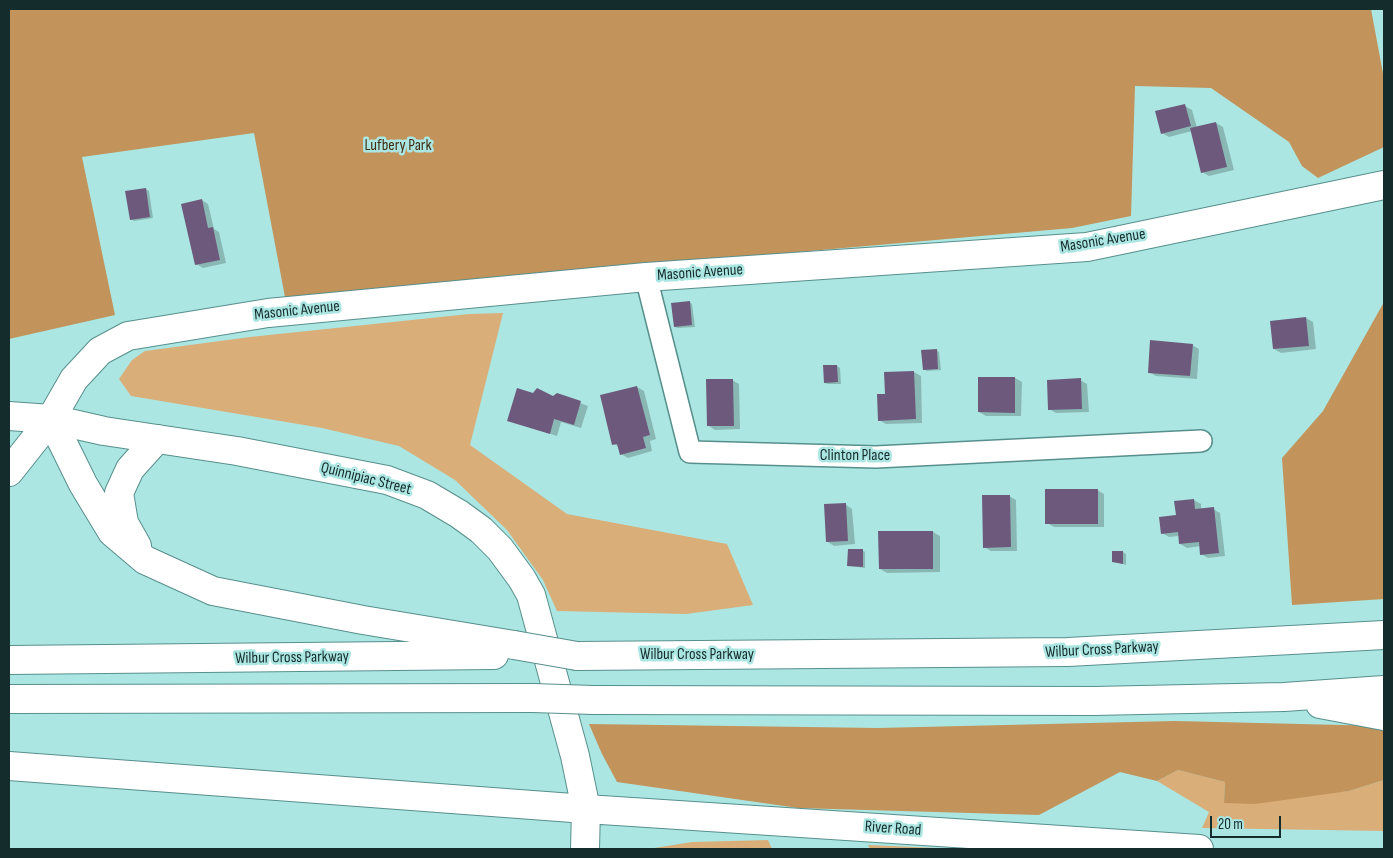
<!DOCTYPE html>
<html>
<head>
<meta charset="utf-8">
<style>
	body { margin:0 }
	#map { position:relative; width:1393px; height:858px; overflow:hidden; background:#ace6e2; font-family:"Sofia Sans Condensed",sans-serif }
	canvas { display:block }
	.frame { position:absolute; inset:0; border:10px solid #142c2b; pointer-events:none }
	.scale { position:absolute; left:1210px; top:816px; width:71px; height:22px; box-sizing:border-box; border:2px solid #142c2b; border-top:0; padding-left:6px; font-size:15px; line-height:18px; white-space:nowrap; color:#142c2b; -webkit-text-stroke:4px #ace6e2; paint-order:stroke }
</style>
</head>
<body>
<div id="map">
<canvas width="1393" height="858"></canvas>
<div class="frame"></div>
<div class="scale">20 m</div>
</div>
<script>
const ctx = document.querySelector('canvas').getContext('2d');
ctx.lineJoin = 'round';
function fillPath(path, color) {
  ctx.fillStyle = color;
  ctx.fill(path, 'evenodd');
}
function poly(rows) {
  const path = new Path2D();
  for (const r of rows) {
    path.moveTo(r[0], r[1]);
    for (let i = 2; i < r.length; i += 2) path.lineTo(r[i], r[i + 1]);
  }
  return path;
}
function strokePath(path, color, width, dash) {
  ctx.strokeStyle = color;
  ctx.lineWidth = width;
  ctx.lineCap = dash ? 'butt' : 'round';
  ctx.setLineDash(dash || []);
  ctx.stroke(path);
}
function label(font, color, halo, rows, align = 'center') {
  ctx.font = font + ' "Sofia Sans Condensed",sans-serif';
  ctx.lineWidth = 5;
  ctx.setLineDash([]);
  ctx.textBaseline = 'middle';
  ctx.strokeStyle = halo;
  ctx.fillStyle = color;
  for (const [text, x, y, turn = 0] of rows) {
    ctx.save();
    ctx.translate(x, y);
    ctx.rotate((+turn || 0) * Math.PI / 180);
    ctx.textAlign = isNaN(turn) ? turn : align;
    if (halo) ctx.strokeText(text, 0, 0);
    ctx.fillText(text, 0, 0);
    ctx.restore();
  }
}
const green = poly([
	[503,313,470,445,567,514,727,544,753,605,686,614,557,611,543,580,507,530,455,480,399,446,322,428,131,396,119,379,132,360,145,351,250,337,469,314],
	[1178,770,1225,782,1224,803,1349,791,1384,780,1384,831,1202,828,1209,812,1157,781],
	[768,840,772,849,648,849,692,842],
	[868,845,957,849,870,849]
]);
const forest = poly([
	[9,9,1371,9,1384,79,1384,147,1318,178,1302,166,1289,142,1211,88,1135,86,1131,216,1072,228,285,297,254,133,82,157,115,315,9,339],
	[1384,302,1384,599,1292,605,1282,458,1323,411],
	[1175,721,1384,726,1384,780,1349,791,1255,804,1224,803,1225,782,1178,770,1157,781,1120,772,1039,815,798,808,617,782,602,754,589,724,878,728]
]);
const shadow = poly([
	[1185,106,1192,110,1197,128,1216,123,1223,127,1234,170,1209,176,1202,172,1192,131,1169,137,1162,133],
	[146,189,149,191,153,218,134,221,131,219],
	[202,200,208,204,214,229,219,232,226,263,203,268,196,264],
	[689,302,692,304,695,327,678,328,675,327],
	[1306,318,1313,322,1316,349,1281,353,1274,349],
	[1192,345,1199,349,1197,379,1156,376,1149,372],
	[936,350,939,352,941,370,927,371,924,369],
	[837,366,840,368,841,384,828,384,825,383],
	[914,372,921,376,922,423,886,424,879,420,886,395],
	[1015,378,1022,382,1021,416,986,416,979,412],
	[732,380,739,384,740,429,715,430,709,426],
	[1080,380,1087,384,1089,412,1056,413,1049,409],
	[637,387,644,391,656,439,650,441,652,451,628,458,621,454,619,447,614,444],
	[533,394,554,397,557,394,588,406,581,428,561,422,557,436,509,420],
	[1097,490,1104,494,1104,527,1054,527,1047,523],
	[1009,496,1016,500,1017,551,991,551,984,547],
	[1194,500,1201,504,1201,510,1213,509,1220,513,1225,556,1208,558,1201,554,1201,546,1187,548,1180,544,1179,536,1169,537,1162,533],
	[846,505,852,509,855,544,834,546,828,542],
	[933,532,940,536,940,572,887,573,880,569],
	[862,550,865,552,865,568,849,566],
	[1123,552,1126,554,1126,565,1113,561]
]);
const building = poly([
	[1185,104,1191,126,1161,134,1155,111],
	[1216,122,1227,167,1201,173,1190,128],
	[146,188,150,217,130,220,125,191],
	[202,199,208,228,213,227,220,260,195,265,181,204],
	[690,301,692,325,674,327,671,303],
	[1306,317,1309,346,1273,349,1270,321],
	[1150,340,1193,344,1190,376,1148,373],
	[937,349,938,369,923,370,921,350],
	[823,365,837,365,838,382,824,383],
	[914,371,916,419,878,421,877,394,885,394,884,372],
	[978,377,1015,377,1015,413,978,412],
	[1081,378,1082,409,1048,410,1047,380],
	[706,379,733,379,734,426,707,426],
	[637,386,650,435,643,437,646,448,620,455,617,444,612,445,600,395],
	[517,388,533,393,537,388,553,396,557,393,581,401,574,425,554,419,550,434,507,421],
	[1045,489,1098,489,1098,524,1045,524],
	[982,495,1010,495,1011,547,983,548],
	[1194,499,1195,509,1214,507,1219,553,1200,555,1199,542,1179,544,1178,532,1161,534,1159,517,1176,515,1174,501],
	[846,503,848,541,826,542,824,504],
	[878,531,933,531,933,569,879,569],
	[848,549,863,549,863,567,847,566],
	[1112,551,1123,551,1123,564,1112,562]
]);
const minor = poly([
	[646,277,690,452,876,457,1201,441]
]);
const secondary = poly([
	[9,416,51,419,104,431,237,451,387,480,427,495,459,514,481,530,500,549,522,579,531,595,575,756,586,809,585,849],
	[51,419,74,379,100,351,128,336,268,313,646,277,1087,247,1384,185],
	[586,809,1199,849]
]);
const motorway = poly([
	[9,472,51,419,83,484,112,532,145,560,213,591,363,620,514,645],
	[137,546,124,523,119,493,130,469,157,439],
	[577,656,1068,652,1384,635],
	[9,660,494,655],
	[9,699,533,698],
	[593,700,1094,701,1284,697,1384,690],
	[1320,704,1384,716],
	[9,766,586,809]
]);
const motorwayBridge = poly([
	[514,645,577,656],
	[533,698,593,700]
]);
const parkNames = [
	["Lufbery Park",398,146]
];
const streetNames = [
	["Masonic Avenue",1103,241,-9],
	["Masonic Avenue",700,273,-4],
	["Masonic Avenue",297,311,-6],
	["Clinton Place",855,456],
	["Quinnipiac Street",366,479,14],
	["Wilbur Cross Parkway",1102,650,-3],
	["Wilbur Cross Parkway",697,655],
	["Wilbur Cross Parkway",292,658,-1],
	["River Road",893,829,4]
];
fillPath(green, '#daae79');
fillPath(forest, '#c2935a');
fillPath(shadow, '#0003');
fillPath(building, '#6d597c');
strokePath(minor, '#578f8c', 24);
strokePath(secondary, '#578f8c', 30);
strokePath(motorway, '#578f8c', 30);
strokePath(minor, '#fff', 21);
strokePath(secondary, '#fff', 28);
strokePath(motorway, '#fff', 28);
strokePath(motorwayBridge, '#578f8c', 30, []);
strokePath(motorwayBridge, '#fff', 28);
label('16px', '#412d13', '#ace6e2', parkNames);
label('16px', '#142c2b', '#ace6e2', streetNames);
</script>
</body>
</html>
